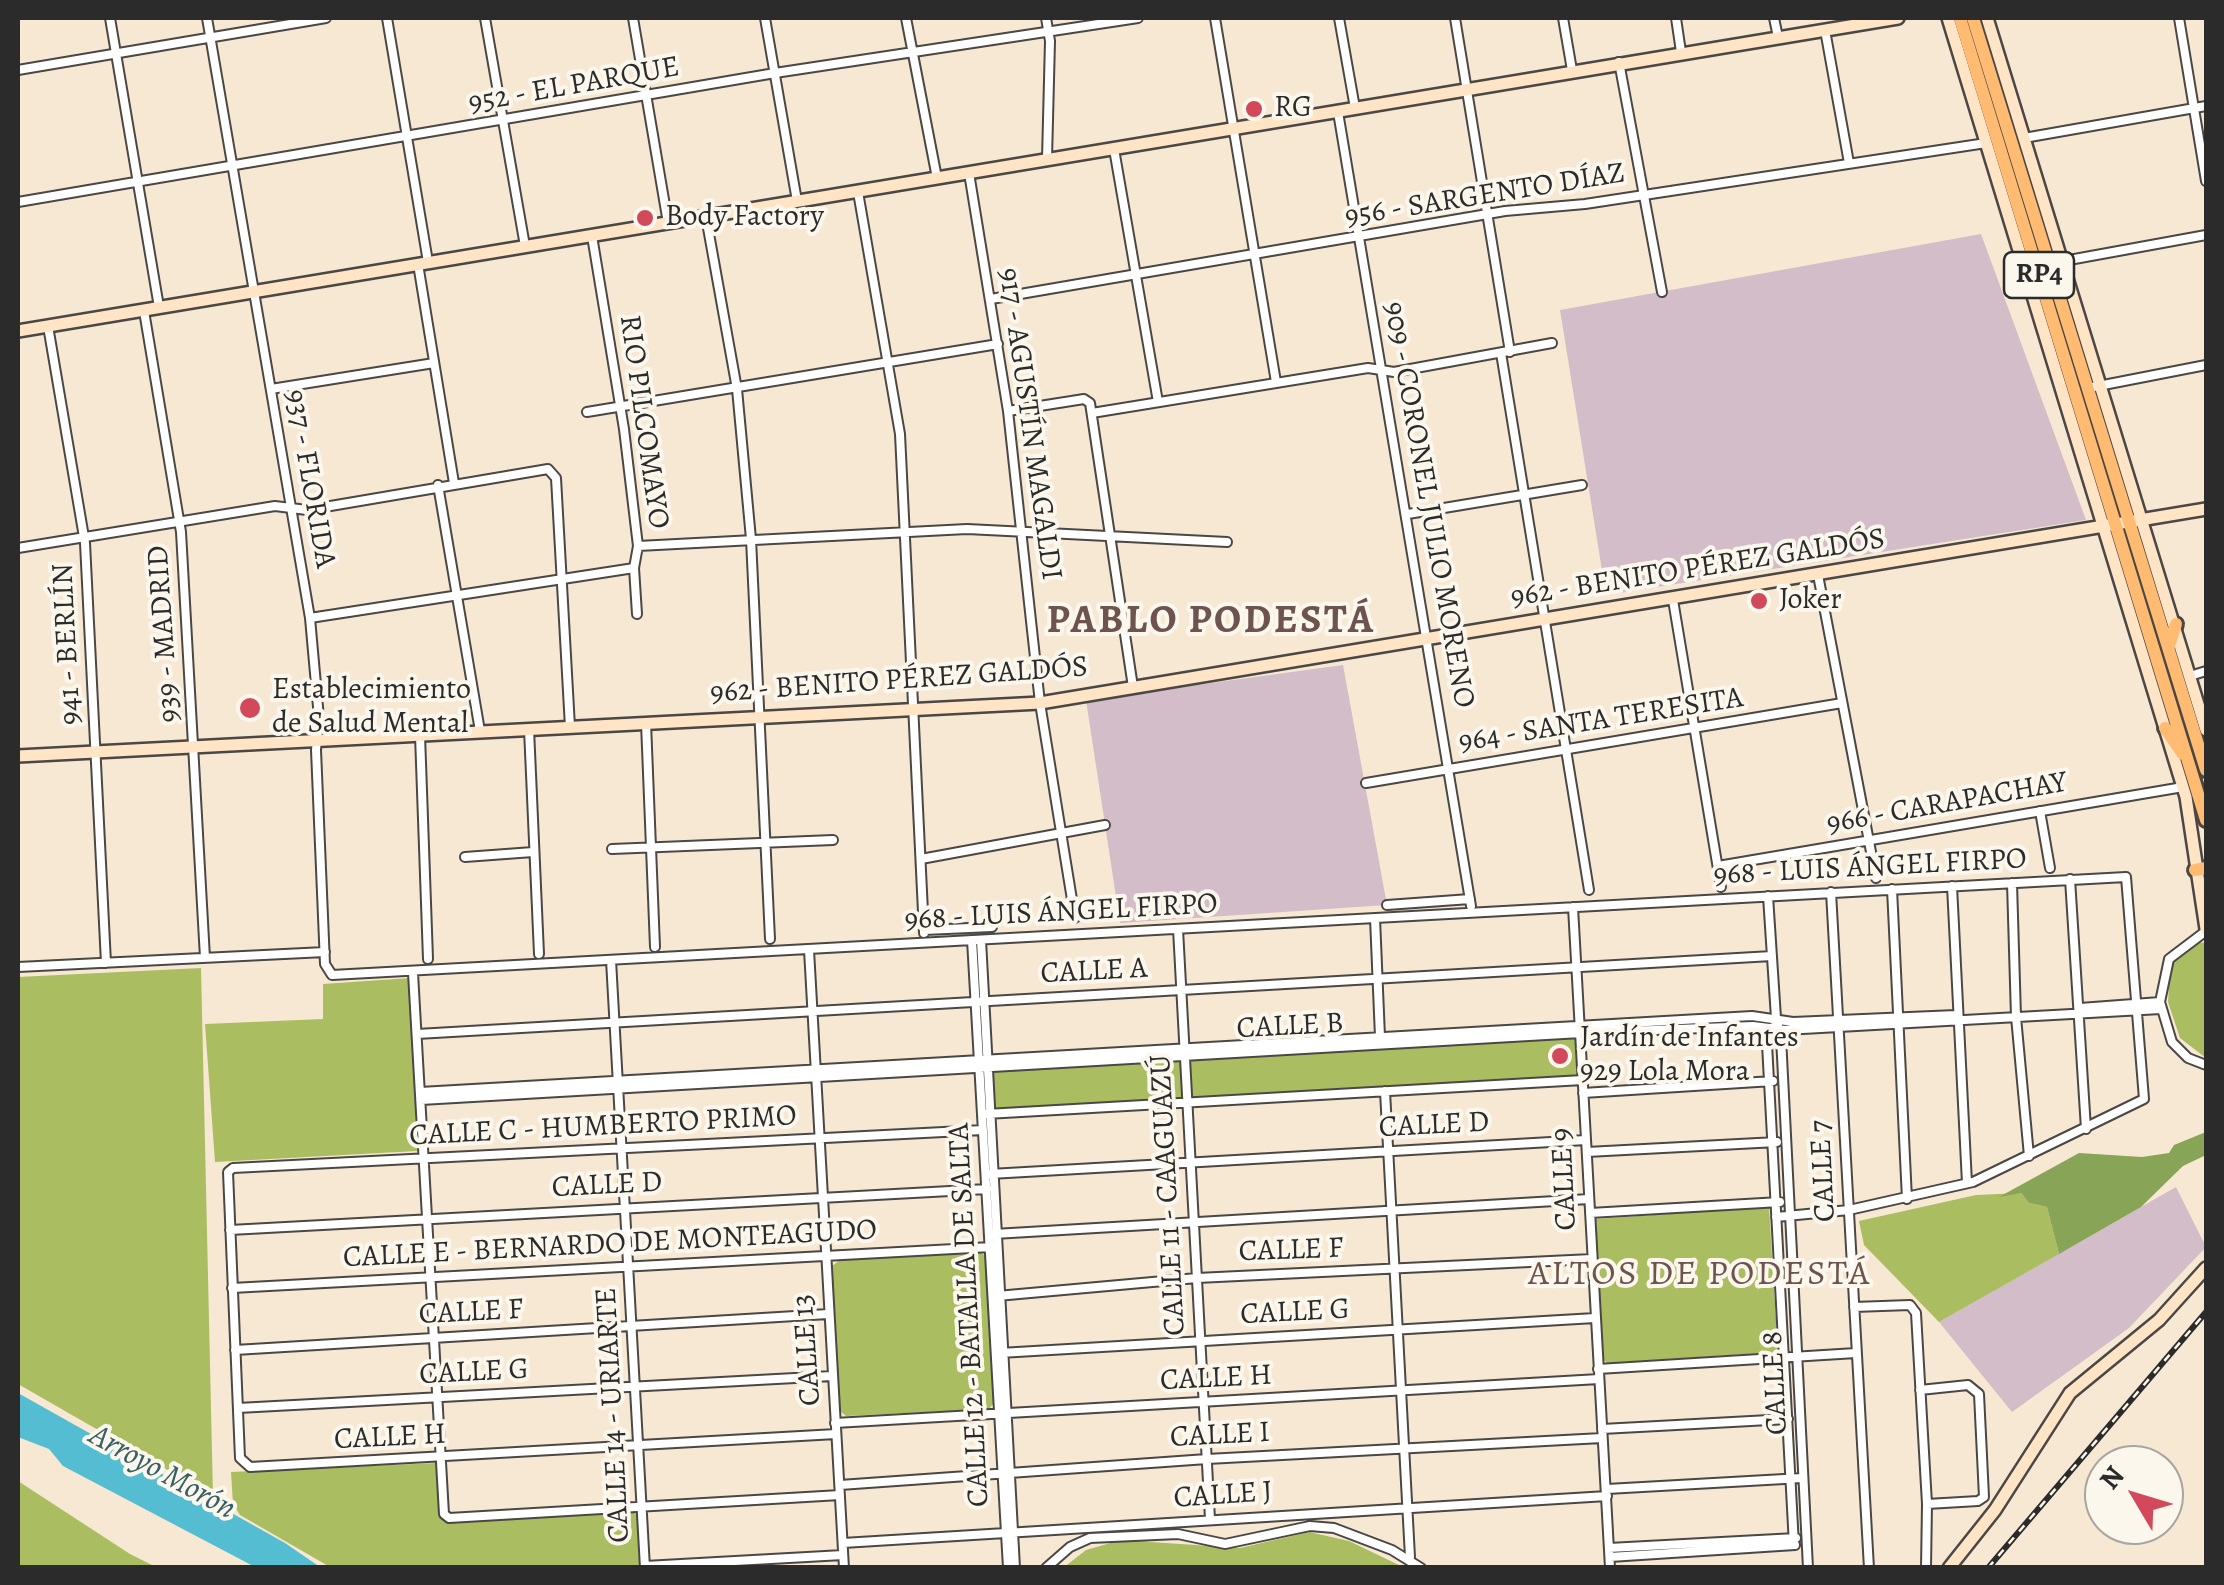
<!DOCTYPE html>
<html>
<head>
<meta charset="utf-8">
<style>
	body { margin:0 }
	#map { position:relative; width:2224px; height:1585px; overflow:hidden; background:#f7e8d3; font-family:Alegreya,serif }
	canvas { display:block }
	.frame { position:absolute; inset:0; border:20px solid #2b2b2b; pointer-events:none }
	.north { position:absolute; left:2084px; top:1445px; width:100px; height:100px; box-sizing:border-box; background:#fbf7ec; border:2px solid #a8a59f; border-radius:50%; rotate:308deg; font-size:28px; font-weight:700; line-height:40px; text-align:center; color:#2b2b2b }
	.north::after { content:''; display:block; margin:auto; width:35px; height:45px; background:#d1495b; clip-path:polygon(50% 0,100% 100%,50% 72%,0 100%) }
</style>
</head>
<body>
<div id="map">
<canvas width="2224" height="1585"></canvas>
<div class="frame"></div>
<div class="north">N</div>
</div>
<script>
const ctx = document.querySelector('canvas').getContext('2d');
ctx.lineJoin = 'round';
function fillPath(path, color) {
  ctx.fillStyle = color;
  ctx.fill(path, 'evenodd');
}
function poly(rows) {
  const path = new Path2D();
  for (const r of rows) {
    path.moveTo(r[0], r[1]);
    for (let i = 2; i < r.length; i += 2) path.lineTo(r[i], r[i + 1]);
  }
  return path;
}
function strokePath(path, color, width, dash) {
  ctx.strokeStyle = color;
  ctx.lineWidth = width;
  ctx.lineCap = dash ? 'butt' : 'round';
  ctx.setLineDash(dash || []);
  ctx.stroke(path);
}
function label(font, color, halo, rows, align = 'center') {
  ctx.font = font + ' Alegreya,serif';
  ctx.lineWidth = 8;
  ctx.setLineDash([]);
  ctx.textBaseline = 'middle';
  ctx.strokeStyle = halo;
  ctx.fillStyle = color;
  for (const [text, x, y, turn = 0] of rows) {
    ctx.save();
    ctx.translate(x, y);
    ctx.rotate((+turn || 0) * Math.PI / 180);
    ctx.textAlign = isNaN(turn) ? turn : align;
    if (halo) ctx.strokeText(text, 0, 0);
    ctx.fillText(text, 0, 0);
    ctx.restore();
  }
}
const industrial = poly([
	[1981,234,2086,520,1606,595,1560,310],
	[1343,665,1387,905,1120,923,1086,700],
	[2176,1187,2206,1247,2129,1328,2012,1412,1939,1322]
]);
const green = poly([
	[2198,942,2205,943,2206,953,2206,1058,2180,1038,2168,1002,2170,971,2177,956],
	[201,968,213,1496,18,1384,18,977],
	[410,978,417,1151,215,1162,205,1024,323,1019,323,984],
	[1581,1033,1583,1080,989,1114,987,1067],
	[2021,1193,2029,1203,2047,1207,2059,1254,1939,1322,1864,1245,1859,1221,1976,1195],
	[1769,1207,1778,1352,1607,1363,1602,1358,1596,1219],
	[981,1253,986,1256,994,1403,989,1409,846,1416,840,1411,832,1266,840,1260],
	[437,1463,440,1514,447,1520,633,1512,639,1517,642,1567,330,1567,240,1515,233,1504,231,1472],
	[18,1481,130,1554,156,1567,18,1567],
	[1309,1532,1349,1541,1403,1567,1063,1568,1086,1550,1121,1540,1240,1548]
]);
const forest = poly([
	[2206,1132,2206,1155,2183,1166,2141,1207,2059,1254,2047,1207,2029,1203,2021,1193,1999,1197,2079,1153,2142,1157,2169,1153,2174,1145]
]);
const water = poly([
	[18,1393,285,1543,320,1567,255,1567,63,1466,49,1449,18,1437]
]);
const street = poly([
	[110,18,159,307],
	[207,18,310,618,319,718,316,750,325,964,332,975,2126,877,2144,1099,1973,1182,1849,1210,1776,1217],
	[387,18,428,262],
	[485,18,525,246],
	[633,18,668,223],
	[765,18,797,201],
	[906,18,937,178],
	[1046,18,1050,41,1047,159],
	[1215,18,1276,382],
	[1339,18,1355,108],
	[1455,18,1510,352],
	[1563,18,1572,70],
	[1676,18,1681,52],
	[1774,18,1778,37],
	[2179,18,2206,181],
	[1825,30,1849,163],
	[1619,62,1662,292],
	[18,70,326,18],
	[1338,112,1471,906],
	[2024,138,2206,106],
	[1114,149,1158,402],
	[969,173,1008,411,1040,703,1075,918],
	[858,192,900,434,924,933],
	[18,202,775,73,1138,18],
	[706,217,737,389,751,539,770,939],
	[592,236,624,429,638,546,634,568,637,614],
	[2058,262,2206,235],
	[418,264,454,483],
	[991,299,1505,211,1585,204,1986,143],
	[144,311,181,532,205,958],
	[48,326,85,543,106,963],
	[1501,353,1589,890],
	[2088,388,2206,365],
	[271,389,434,363],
	[1008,411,1084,399,1090,403,1133,687],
	[587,412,998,344],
	[1092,413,1368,368,1394,372,1552,343],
	[438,485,480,731],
	[1408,514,1582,485],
	[638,546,967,529,1227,542],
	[18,548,275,506,307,510,548,469,556,478,570,727],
	[1818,575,1876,878],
	[1673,600,1721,887],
	[310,618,634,568],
	[2190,676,2206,671],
	[646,723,655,947],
	[529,729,539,954],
	[420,735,428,959],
	[1366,783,1842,703],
	[2040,811,2050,868],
	[612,849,833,840],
	[465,857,533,852],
	[921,859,1105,825],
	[1718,866,2183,787],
	[2070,879,2086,1129],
	[2012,883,2016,1017,2029,1156],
	[1952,886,1967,1183],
	[1892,889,1907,1199],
	[1831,892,1869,1568],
	[1768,896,1776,1018,1781,1037,1808,1568],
	[1387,905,1470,899],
	[1573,907,1610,1568],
	[1375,918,1380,1037],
	[1178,929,1210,1519],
	[924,930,992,927],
	[2206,931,2169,959,2160,1002,2172,1042,2188,1058,2206,1065],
	[972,940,1008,1568],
	[981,940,1015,1568],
	[809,950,844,1568],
	[611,960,645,1568],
	[18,967,325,952],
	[413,973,444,1514,449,1518,840,1495],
	[2080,1008,2160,1002],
	[1773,1027,1767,1044,1794,1545],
	[417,1034,1772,956],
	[1385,1091,1410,1557],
	[420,1092,1752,1016,1793,1022,1956,1015],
	[1583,1093,1773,1081],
	[421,1100,1581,1033,1753,1026,1785,1030,2161,1009],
	[986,1114,1583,1080],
	[1587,1152,1777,1142],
	[990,1174,1586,1140],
	[1590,1213,1780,1202],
	[230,1230,987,1189],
	[994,1234,1589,1199],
	[232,1288,991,1247],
	[997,1296,1197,1278,1592,1259],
	[1854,1307,1910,1305,1916,1313,1927,1504,1926,1568],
	[235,1350,828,1314],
	[1000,1353,1595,1318],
	[1598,1369,1856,1353],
	[1920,1390,1968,1385,1979,1394,1984,1497,1978,1501,1927,1504],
	[238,1408,832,1376],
	[835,1423,1599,1379],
	[1602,1429,1788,1419],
	[836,1434,250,1467,240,1458,228,1172,233,1168,983,1130],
	[840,1485,1207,1459,1602,1438],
	[1607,1489,1802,1478],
	[843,1543,1607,1496],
	[1609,1548,1796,1538],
	[1610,1557,1795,1545],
	[645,1566,843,1555],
	[1046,1568,1070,1547,1090,1538,1178,1534,1225,1544,1310,1526,1334,1528,1392,1550,1421,1568]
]);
const secondary = poly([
	[1948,18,2186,797,2206,929],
	[1987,18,2206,730],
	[18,331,1898,18],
	[18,756,1040,703,2206,509],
	[1949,1568,1995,1510,2070,1393,2159,1320,2206,1268]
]);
const primary = poly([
	[1960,18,2206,820],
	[1973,18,2206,770],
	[2169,646,2176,624],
	[2165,728,2183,754],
	[2195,870,2206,868]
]);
const rail = poly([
	[1988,1568,2206,1312]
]);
const markers = [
	[1254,109,10,"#d1495b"],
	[645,218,10,"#d1495b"],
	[1759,601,10,"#d1495b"],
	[250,708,12,"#d1495b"],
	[1560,1056,10,"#d1495b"]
];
const shields = [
	[2039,275,70]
];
const shieldNames = [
	["RP4",2039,275]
];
const streetNames = [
	["952 - EL PARQUE",574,86,-10],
	["956 - SARGENTO DÍAZ",1485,196,-9],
	["RIO PILCOMAYO",643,422,82],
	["917 - AGUSTÍN MAGALDI",1029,424,82],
	["937 - FLORIDA",309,479,80],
	["909 - CORONEL JULIO MORENO",1428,505,80],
	["962 - BENITO PÉREZ GALDÓS",1698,569,-9],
	["939 - MADRID",165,634,-94],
	["941 - BERLÍN",68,644,-93],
	["962 - BENITO PÉREZ GALDÓS",899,681,-4],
	["964 - SANTA TERESITA",1601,721,-9],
	["966 - CARAPACHAY",1947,804,-10],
	["968 - LUIS ÁNGEL FIRPO",1870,868,-3],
	["968 - LUIS ÁNGEL FIRPO",1061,913,-3],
	["CALLE A",1094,972,-3],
	["CALLE B",1290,1027,-3],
	["CALLE D",1434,1126,-3],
	["CALLE C - HUMBERTO PRIMO",603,1127,-3],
	["CALLE 7",1824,1171,-93],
	["CALLE 9",1565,1179,-93],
	["CALLE D",607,1186,-3],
	["CALLE 11 - CAAGUAZÚ",1169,1195,-93],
	["CALLE E - BERNARDO DE MONTEAGUDO",610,1245,-3],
	["CALLE F",1291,1251,-2],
	["CALLE F",471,1313,-3],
	["CALLE G",1295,1313,-3],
	["CALLE 12 - BATALLA DE SALTA",970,1315,-93],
	["CALLE 13",808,1350,-94],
	["CALLE G",474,1373,-3],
	["CALLE H",1216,1379,-3],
	["CALLE 8",1776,1383,-93],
	["CALLE 14 - URIARTE",614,1415,-93],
	["CALLE I",1220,1436,-3],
	["CALLE H",390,1438,-3],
	["CALLE J",1223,1496,-4]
];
const poiNames = [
	["RG",1274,109],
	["Body Factory",665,218],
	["Joker",1779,601],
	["Establecimiento",272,691],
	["de Salud Mental",272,725],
	["Jardín de Infantes",1580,1039],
	["929 Lola Mora",1580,1073]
];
const waterNames = [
	["Arroyo Morón",162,1473,29]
];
const quarterNames = [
	["ALTOS DE PODESTÁ",1700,1275]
];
const districtNames = [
	["PABLO PODESTÁ",1211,622]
];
fillPath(industrial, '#d2bdc8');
fillPath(green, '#aabd61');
fillPath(forest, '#87a457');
fillPath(water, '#55bdd2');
strokePath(street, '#4a4744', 12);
strokePath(secondary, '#4a4744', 16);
strokePath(primary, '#4a4744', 18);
strokePath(street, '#fff', 8);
strokePath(secondary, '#ffe4c6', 11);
strokePath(primary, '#ffbb71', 12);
strokePath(rail, '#2b2b2b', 6);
strokePath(rail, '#fbf7ec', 2.5, [8]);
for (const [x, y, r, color] of markers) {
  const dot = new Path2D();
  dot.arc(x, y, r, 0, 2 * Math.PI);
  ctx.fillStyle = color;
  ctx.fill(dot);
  strokePath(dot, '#fbf7ec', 4);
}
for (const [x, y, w] of shields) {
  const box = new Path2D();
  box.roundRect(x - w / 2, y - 23, w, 46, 8);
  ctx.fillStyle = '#fbf7ec';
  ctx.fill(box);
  strokePath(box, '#2b2b2b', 2.5);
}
label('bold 28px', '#2b2b2b', null, shieldNames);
label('30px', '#2b2b2b', '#fbf7ec', streetNames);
label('30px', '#2b2b2b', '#fbf7ec', poiNames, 'left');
label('italic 32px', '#3a5e65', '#fbf7ec', waterNames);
ctx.letterSpacing = '2.5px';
label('35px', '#6e544e', '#fbf7ec', quarterNames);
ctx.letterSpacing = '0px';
ctx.letterSpacing = '2.5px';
label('bold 40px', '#6e544e', '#fbf7ec', districtNames);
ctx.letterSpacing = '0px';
</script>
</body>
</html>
